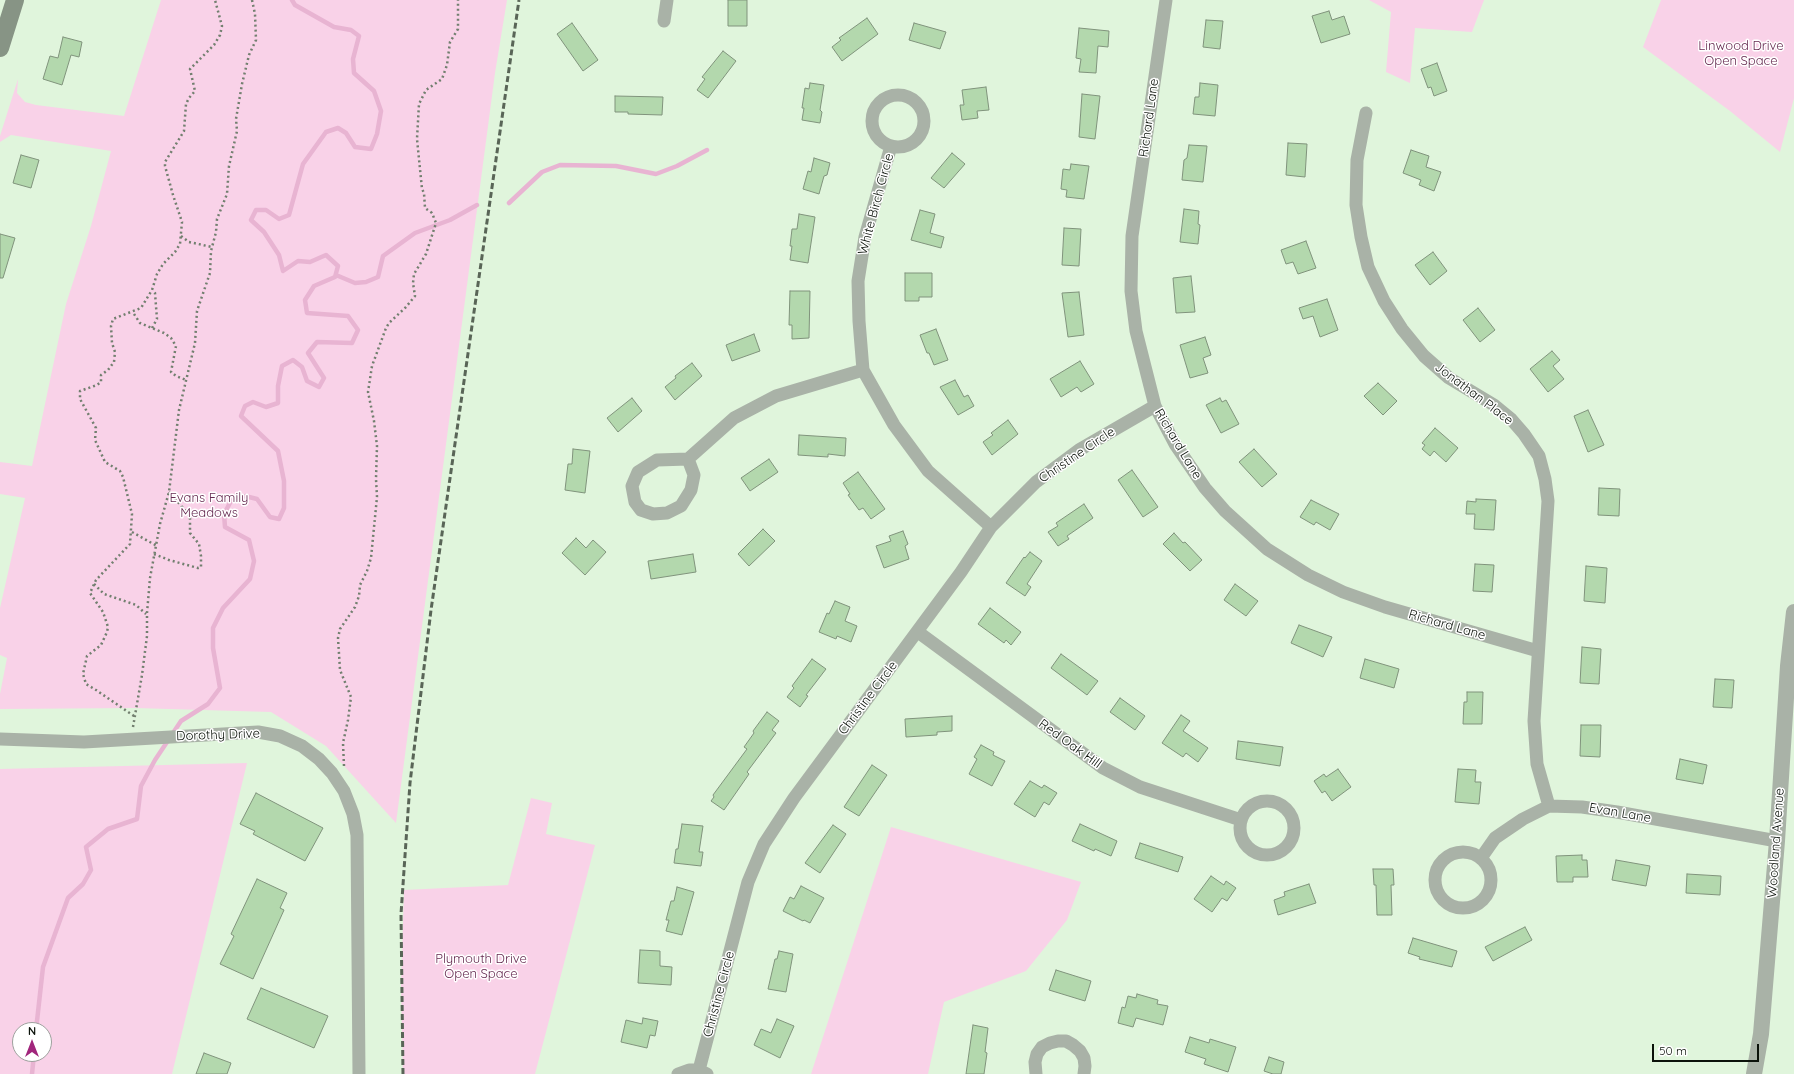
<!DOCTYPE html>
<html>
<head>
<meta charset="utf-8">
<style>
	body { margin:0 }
	#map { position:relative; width:1794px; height:1074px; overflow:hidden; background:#e0f5dc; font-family:Quicksand,sans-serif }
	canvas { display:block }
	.north { position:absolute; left:12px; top:1022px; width:40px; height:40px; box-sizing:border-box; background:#fff; border:1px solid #9da09d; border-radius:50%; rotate:0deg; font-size:11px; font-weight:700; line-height:16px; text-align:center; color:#0b120a }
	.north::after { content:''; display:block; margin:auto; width:14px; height:18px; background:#a1267c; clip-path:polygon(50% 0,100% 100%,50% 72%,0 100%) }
	.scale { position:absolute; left:1652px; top:1044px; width:107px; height:18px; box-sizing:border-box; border:2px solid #0b120a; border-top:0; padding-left:5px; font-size:12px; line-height:14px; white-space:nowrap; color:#0b120a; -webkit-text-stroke:3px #fff; paint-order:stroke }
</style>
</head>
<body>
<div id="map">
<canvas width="1794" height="1074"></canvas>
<div class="north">N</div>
<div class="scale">50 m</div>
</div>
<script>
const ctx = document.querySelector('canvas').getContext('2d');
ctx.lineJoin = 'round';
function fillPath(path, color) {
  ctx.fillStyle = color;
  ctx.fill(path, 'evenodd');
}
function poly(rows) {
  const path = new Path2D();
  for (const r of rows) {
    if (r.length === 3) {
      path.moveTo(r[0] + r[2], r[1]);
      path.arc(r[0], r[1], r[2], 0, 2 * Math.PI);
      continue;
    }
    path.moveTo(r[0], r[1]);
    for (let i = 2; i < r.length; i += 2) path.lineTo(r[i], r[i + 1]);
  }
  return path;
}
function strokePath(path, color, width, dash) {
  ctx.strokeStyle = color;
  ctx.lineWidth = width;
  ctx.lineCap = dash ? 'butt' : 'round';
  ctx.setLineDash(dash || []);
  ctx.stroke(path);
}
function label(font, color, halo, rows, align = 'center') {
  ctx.font = font + ' Quicksand,sans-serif';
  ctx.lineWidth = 3;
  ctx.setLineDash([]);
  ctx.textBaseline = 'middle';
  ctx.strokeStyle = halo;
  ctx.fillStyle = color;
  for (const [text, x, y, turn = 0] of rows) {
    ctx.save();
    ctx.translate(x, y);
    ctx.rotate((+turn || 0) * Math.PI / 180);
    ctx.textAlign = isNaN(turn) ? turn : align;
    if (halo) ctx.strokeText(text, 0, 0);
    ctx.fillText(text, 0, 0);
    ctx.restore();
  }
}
const green = poly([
	[161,0,507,0,495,73,396,823,326,746,271,712,135,708,0,709,0,694,7,658,0,655,0,608,25,498,0,494,0,462,32,466,66,304,91,226,111,151,11,135,0,142,0,136,18,79,17,93,25,102,36,105,124,116],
	[1369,0,1484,0,1472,32,1415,28,1410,83,1386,72,1391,12],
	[1661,0,1794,0,1794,98,1780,152,1730,111,1643,47],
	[247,763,172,1074,0,1074,0,769],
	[20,1030,44,1030,44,1054,20,1054],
	[531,798,552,803,546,834,595,845,535,1074,403,1074,401,986,404,890,508,885],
	[891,827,1081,882,1067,920,1026,971,944,1002,928,1074,811,1074]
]);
const stream = poly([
	[509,203,542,172,560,165,616,166,656,174,677,166,707,150],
	[336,275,355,283,366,282,378,277,383,256,415,233,450,220,477,205],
	[36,1030,43,967,68,898,83,884,91,870,86,847,108,829,137,819,141,786,155,760,181,721,208,704,220,688,213,648,213,628,223,608,250,579,254,561,249,540,225,527,224,514,231,501,245,496,257,499,270,517,279,519,284,508,284,481,278,451,241,416,245,406,253,402,266,407,278,403,278,386,282,366,293,360,302,367,307,381,319,387,324,378,308,353,317,342,352,343,358,330,348,316,307,313,305,300,314,286,335,277,338,266,326,255,310,262,298,261,283,271,279,255,264,232,251,220,256,210,266,210,279,219,289,215,303,164,326,132,338,128,346,133,355,147,371,149,377,134,381,111,374,91,354,73,353,59,359,36,351,30,334,27,295,5,292,0],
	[32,1074,34,1054]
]);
const building = poly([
	[728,0,747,0,747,26,728,26,728,0],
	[1329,11,1332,20,1344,16,1350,34,1321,43,1312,16,1329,11],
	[867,18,878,34,842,61,832,47,841,40,839,38,867,18],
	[1206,20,1223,21,1220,49,1203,47,1206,20],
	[572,23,598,60,583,71,557,34,572,23],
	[914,23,946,32,940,49,909,40,914,23],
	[1079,28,1109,31,1108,47,1098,46,1096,73,1079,72,1081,59,1076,58,1079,28],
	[63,37,82,42,79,57,71,55,62,85,43,79,50,56,58,58,63,37],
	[723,51,736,61,708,98,697,90,705,79,702,77,723,51],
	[1437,63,1447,91,1434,96,1431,87,1428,88,1421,69,1437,63],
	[810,83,824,85,820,110,822,112,820,123,802,120,804,108,802,108,805,88,809,89,810,83],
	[1200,83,1218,85,1215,116,1193,114,1195,97,1199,97,1200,83],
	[986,87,989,110,977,111,978,118,962,120,960,105,964,105,962,90,986,87],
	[1082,94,1100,96,1095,139,1079,137,1082,94],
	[615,96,663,97,662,115,628,114,628,112,615,112,615,96],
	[1288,143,1307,144,1305,177,1286,175,1288,143],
	[1189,145,1207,146,1203,182,1182,180,1184,160,1187,158,1189,145],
	[1411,150,1429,156,1426,167,1441,172,1434,191,1419,185,1421,180,1403,173,1411,150],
	[952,153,965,164,944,188,931,178,952,153],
	[21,155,39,160,31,188,13,183,21,155],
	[814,158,830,163,827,175,824,176,819,194,803,189,808,171,811,172,814,158],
	[1071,164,1089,166,1084,199,1066,197,1067,190,1061,189,1063,169,1070,170,1071,164],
	[1184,209,1199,211,1198,224,1200,225,1198,244,1180,242,1184,209],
	[920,210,935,214,930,233,944,237,941,248,911,240,920,210],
	[799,214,815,217,808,263,790,260,792,246,790,246,792,229,797,229,799,214],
	[1064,228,1081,229,1079,266,1062,265,1064,228],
	[0,234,15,238,3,278,0,278,0,234],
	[1306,241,1316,268,1298,274,1293,262,1286,264,1281,250,1306,241],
	[1433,252,1447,271,1430,285,1415,265,1433,252],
	[905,273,932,273,932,297,919,297,919,301,905,301,905,273],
	[1191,276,1195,312,1176,313,1173,278,1191,276],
	[790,291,810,291,809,338,792,339,792,325,789,325,790,291],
	[1079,292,1084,335,1068,337,1062,293,1079,292],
	[1327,299,1338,330,1320,337,1313,316,1303,319,1299,308,1327,299],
	[1478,308,1495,330,1480,342,1463,320,1478,308],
	[936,329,948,360,934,365,929,353,927,353,920,335,936,329],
	[754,334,760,351,732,361,726,345,754,334],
	[1205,337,1211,355,1203,358,1208,373,1190,378,1180,345,1205,337],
	[1552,351,1560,360,1553,366,1564,379,1548,392,1530,369,1552,351],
	[1080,361,1094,384,1081,392,1077,387,1061,397,1050,379,1080,361],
	[692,363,702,376,675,400,665,387,676,378,675,376,692,363],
	[955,380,964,397,968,395,974,406,958,415,940,387,955,380],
	[1378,383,1397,401,1383,415,1364,396,1378,383],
	[632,398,642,411,618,432,607,418,632,398],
	[1220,398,1222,402,1226,400,1239,424,1221,433,1206,405,1220,398],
	[1588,410,1604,445,1588,452,1574,416,1588,410],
	[1008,420,1018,434,992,455,983,442,993,435,991,433,1008,420],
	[1435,428,1458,448,1446,462,1434,451,1430,456,1422,449,1425,445,1422,443,1435,428],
	[799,435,846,438,845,456,828,454,828,457,798,455,799,435],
	[573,449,590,451,585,493,565,490,568,464,572,464,573,449],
	[1254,449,1277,474,1262,487,1239,462,1254,449],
	[769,459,778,472,750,491,741,478,769,459],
	[1132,470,1158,507,1143,517,1118,480,1132,470],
	[858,472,885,509,871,519,863,508,859,510,848,495,850,494,843,483,858,472],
	[1599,488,1620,489,1619,516,1598,515,1599,488],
	[1476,499,1496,500,1494,530,1474,529,1475,514,1466,514,1467,501,1476,502,1476,499],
	[1311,500,1339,514,1330,530,1316,522,1314,525,1300,517,1311,500],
	[1084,504,1093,518,1067,536,1069,539,1058,546,1048,532,1058,526,1056,523,1084,504],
	[763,529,775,541,749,566,738,554,763,529],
	[903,531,908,544,905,546,909,559,884,568,876,546,891,541,889,536,903,531],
	[1174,533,1183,543,1185,542,1202,560,1190,571,1163,544,1174,533],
	[576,538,586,548,593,540,606,552,585,575,562,553,576,538],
	[1030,552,1042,561,1027,584,1031,587,1025,596,1006,583,1024,557,1025,558,1030,552],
	[693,554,696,572,651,579,648,561,693,554],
	[1475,564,1494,565,1492,592,1473,591,1475,564],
	[1586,566,1607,568,1605,603,1584,601,1586,566],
	[1235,584,1258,601,1246,616,1224,600,1235,584],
	[835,601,850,607,845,621,857,626,851,642,837,636,836,639,819,632,827,613,829,614,835,601],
	[990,608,1021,632,1011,645,1006,640,1004,643,978,624,990,608],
	[1299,625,1332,637,1323,657,1291,643,1299,625],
	[1582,647,1601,649,1599,684,1580,683,1582,647],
	[1061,654,1098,681,1087,695,1051,668,1061,654],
	[812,659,826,669,806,695,808,696,800,707,787,697,794,688,792,686,812,659],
	[1365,659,1399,669,1394,688,1360,678,1365,659],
	[1715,679,1734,680,1732,708,1713,707,1715,679],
	[1467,692,1483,692,1482,724,1463,724,1464,702,1467,702,1467,692],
	[1120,698,1145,716,1135,730,1110,712,1120,698],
	[767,712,779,721,772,730,776,733,747,772,749,774,724,810,711,801,714,797,713,795,747,749,744,747,754,733,753,731,767,712],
	[1181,715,1190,721,1183,731,1208,748,1198,762,1186,753,1183,757,1162,743,1181,715],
	[952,716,952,731,937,732,937,735,906,737,905,719,952,716],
	[1581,725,1601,725,1600,757,1580,756,1581,725],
	[1238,741,1283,747,1280,766,1236,759,1238,741],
	[981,745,994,752,993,755,1005,761,992,786,969,774,977,759,974,757,981,745],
	[1680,759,1707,765,1703,784,1676,779,1680,759],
	[872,765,887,775,859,816,844,807,872,765],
	[1338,769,1351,787,1332,801,1325,791,1322,793,1314,781,1324,774,1326,777,1338,769],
	[1458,769,1476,770,1475,782,1481,782,1479,804,1455,802,1458,769],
	[1030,781,1042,788,1044,785,1057,793,1049,805,1044,802,1035,817,1014,804,1030,781],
	[256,793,323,828,305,861,253,834,255,831,240,824,256,793],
	[682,824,703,826,699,852,703,852,701,866,674,863,676,849,678,849,682,824],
	[1080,824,1117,841,1111,856,1095,849,1094,851,1072,841,1080,824],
	[833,825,846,834,820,873,805,863,833,825],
	[1140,843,1183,857,1178,872,1135,858,1140,843],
	[1582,855,1582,860,1587,860,1588,877,1573,877,1573,882,1557,882,1556,856,1582,855],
	[1616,860,1650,866,1646,886,1612,880,1616,860],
	[1373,869,1393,869,1394,885,1391,885,1392,915,1377,915,1376,885,1374,885,1373,869],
	[1687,874,1721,876,1720,895,1686,893,1687,874],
	[1211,876,1224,885,1226,881,1236,888,1227,901,1222,898,1212,912,1194,899,1211,876],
	[257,879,287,893,280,908,284,910,253,979,220,964,234,936,231,934,257,879],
	[1309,884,1316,903,1278,915,1274,900,1285,896,1284,892,1309,884],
	[801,886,824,898,810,923,804,920,803,921,783,911,790,897,794,899,801,886],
	[677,887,694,892,682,935,666,931,669,920,666,920,671,901,674,901,677,887],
	[1525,927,1532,940,1493,961,1485,947,1525,927],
	[1413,938,1457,951,1452,967,1419,959,1420,957,1408,953,1413,938],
	[640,950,660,951,660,966,672,967,671,985,638,983,640,950],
	[779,951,793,954,786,992,768,989,775,959,777,959,779,951],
	[1056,970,1091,981,1085,1001,1049,990,1056,970],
	[261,988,328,1016,314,1048,247,1019,261,988],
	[1137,994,1158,1000,1157,1004,1168,1006,1163,1025,1136,1018,1133,1027,1118,1023,1122,1007,1125,1008,1128,996,1136,998,1137,994],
	[643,1018,658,1021,655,1036,650,1035,647,1048,621,1042,626,1020,642,1024,643,1018],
	[777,1019,794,1026,780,1058,754,1045,761,1029,771,1033,777,1019],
	[973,1025,988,1028,985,1052,987,1053,984,1074,966,1074,973,1025],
	[1190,1037,1209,1043,1210,1039,1236,1047,1228,1072,1204,1064,1206,1059,1185,1052,1190,1037],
	[204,1053,231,1063,227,1074,196,1074,204,1053],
	[1269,1057,1284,1062,1281,1074,1273,1074,1264,1071,1269,1057]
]);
const path = poly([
	[181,236,189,242,212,247],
	[134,314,140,323,164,333,171,338,176,346,171,372,176,376,186,380],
	[152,328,157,319,155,293,153,290],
	[132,532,157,546],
	[154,554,169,560,198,568,201,567,201,556,199,544,190,533,190,516,169,492],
	[94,584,104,594,136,605,146,614],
	[134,716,96,690,86,684,83,674,87,656,101,645,107,632,108,627,103,612,90,593,96,580,130,544,132,514,123,477,120,471,105,462,95,440,96,428,80,399,80,391,97,385,101,382,101,375,108,370,114,362,115,352,112,343,111,326,113,319,141,308,152,290,157,274,163,264,175,252,180,244,182,222,173,195,165,166,165,162,184,131,186,104,189,98,195,91,190,69,214,45,220,35,222,26,215,0],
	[133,727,142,675,147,636,147,613,150,578,160,524,169,492,179,410,195,343,197,311,210,273,211,251,216,232,217,219,227,194,229,166,237,131,236,119,242,84,249,55,256,40,255,14,252,0],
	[344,766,343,743,348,720,351,697,340,670,338,638,340,629,355,607,359,596,360,585,367,571,371,558,377,497,376,479,377,446,374,421,368,392,372,366,386,328,389,323,406,307,415,296,413,283,414,274,426,254,436,223,432,213,425,208,424,193,422,189,417,139,419,104,426,90,442,79,447,65,450,42,458,29,458,0]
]);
const minor = poly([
	[1166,0,1132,236,1131,291,1136,331,1155,406,1175,444,1205,488,1225,511,1267,549,1308,575,1343,592,1385,607,1538,651],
	[664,21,667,0],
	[898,121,26],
	[1366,113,1357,160,1356,205,1361,237,1368,267,1384,301,1402,329,1424,356,1449,378,1494,405,1511,419,1524,434,1539,456,1545,479,1548,501,1534,721,1537,764,1549,806],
	[891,146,865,237,858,281,859,321,863,370,894,425,928,471,991,527],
	[688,459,694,475,691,490,681,506,667,513,653,514,641,510,635,502,632,486,638,472,657,460,688,459,734,418,776,396,863,370],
	[918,632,1103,768,1140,787,1241,820],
	[0,739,84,742,258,732,280,736,302,746,319,759,332,773,344,791,353,814,357,835,359,1074],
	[1267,828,27],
	[1463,880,28],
	[1481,858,1495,838,1523,819,1549,806,1582,807,1617,812,1777,841],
	[699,1070,748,882,764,844,794,798,961,572,991,527,1036,482,1079,450,1155,406],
	[678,1074,689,1070,699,1070,707,1074],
	[1036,1074,1035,1062,1037,1054,1042,1047,1050,1043,1058,1041,1066,1041,1073,1045,1080,1051,1084,1058,1085,1066,1084,1074]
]);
const tertiary = poly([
	[1754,1074,1761,1034,1777,841,1788,666,1794,612]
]);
const secondary = poly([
	[0,48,15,0]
]);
const rail = poly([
	[403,1074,401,914,410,783,431,610,519,0]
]);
const parkNames = [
	["Linwood Drive",1741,46],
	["Open Space",1741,61],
	["Evans Family",209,498],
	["Meadows",209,513],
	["Plymouth Drive",481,959],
	["Open Space",481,974]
];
const streetNames = [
	["Richard Lane",1149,118,-82],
	["White Birch Circle",876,204,-75],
	["Jonathan Place",1474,394,37],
	["Richard Lane",1178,444,59],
	["Christine Circle",1077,455,-34],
	["Richard Lane",1447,625,16],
	["Christine Circle",868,698,-53],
	["Dorothy Drive",218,735,-2],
	["Red Oak Hill",1070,744,36],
	["Evan Lane",1620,813,10],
	["Woodland Avenue",1776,843,-86],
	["Christine Circle",719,994,-75]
];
fillPath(green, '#f9d2e8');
strokePath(stream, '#e8b4d2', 4.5);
fillPath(building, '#b3d8ad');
strokePath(building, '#80937c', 1);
strokePath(path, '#727f6f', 2.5, [2, 3]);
strokePath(minor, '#a9b2a7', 13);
strokePath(tertiary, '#a9b2a7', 16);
strokePath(secondary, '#879485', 18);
strokePath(rail, '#596557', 3, [6, 3]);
label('13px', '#652950', '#fff', parkNames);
label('13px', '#0b120a', '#fff', streetNames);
</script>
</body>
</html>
